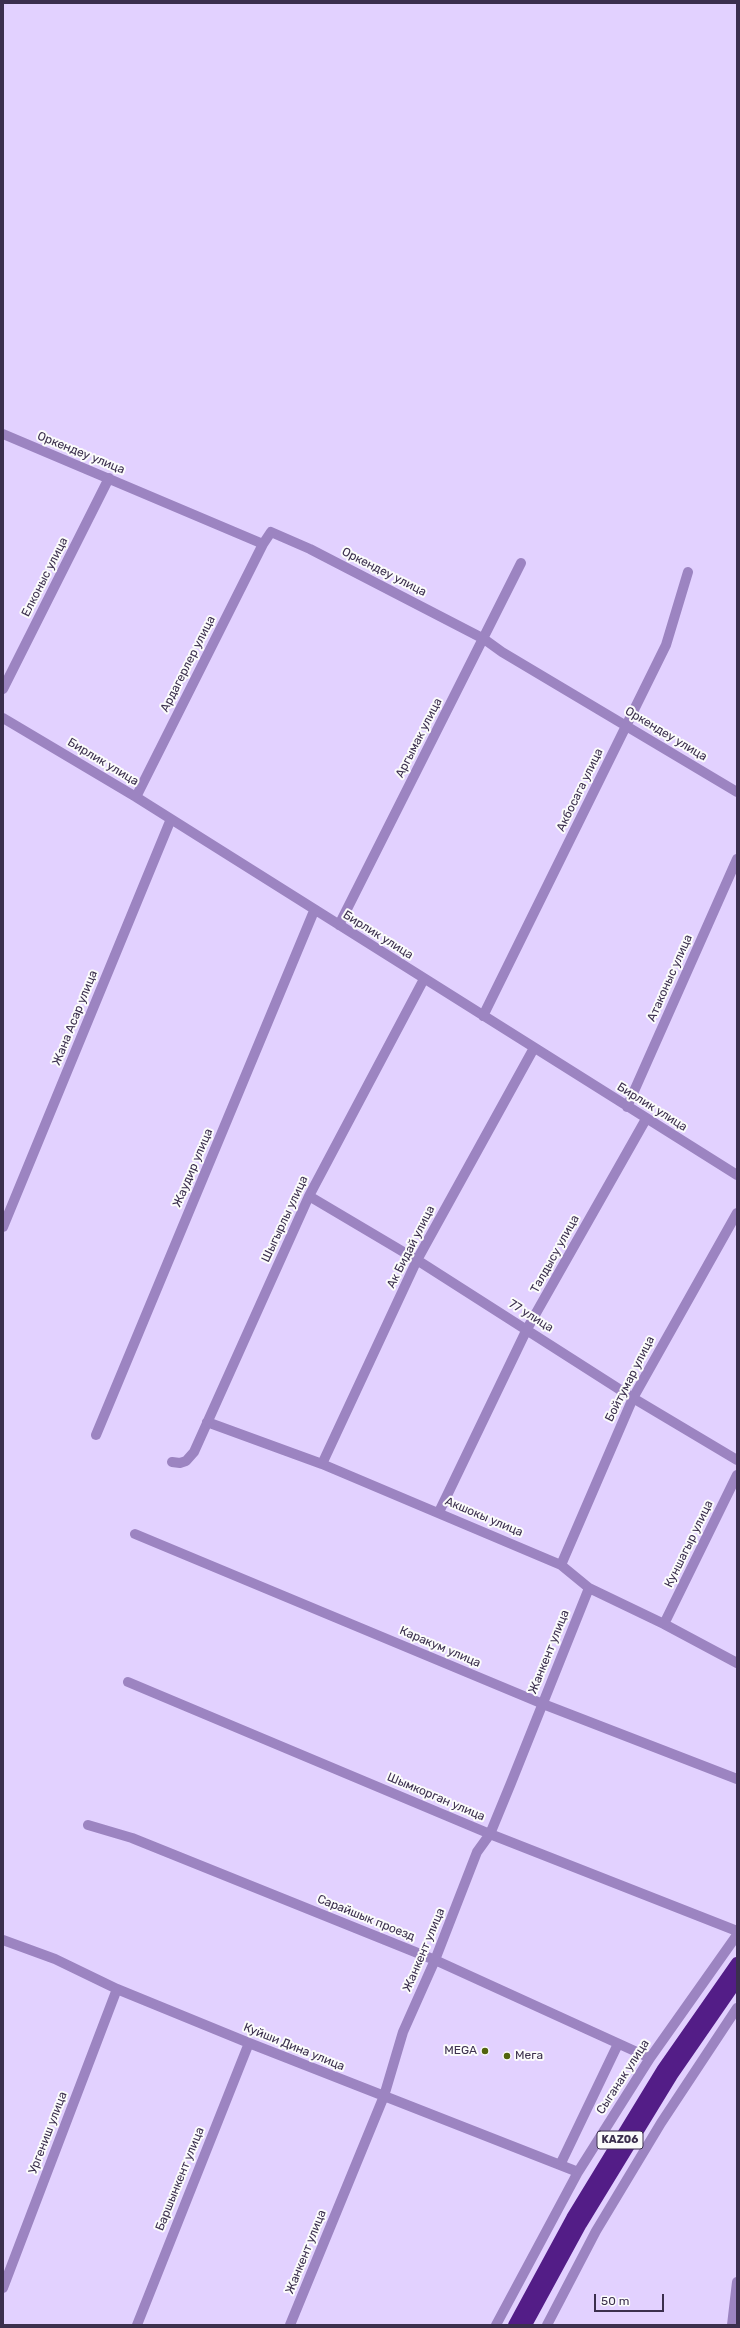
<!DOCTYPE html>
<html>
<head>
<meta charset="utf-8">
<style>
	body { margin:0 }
	#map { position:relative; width:740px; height:2328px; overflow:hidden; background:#e2d1ff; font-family:Rubik,sans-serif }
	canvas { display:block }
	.frame { position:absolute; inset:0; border:4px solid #3b2f4d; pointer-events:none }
	.scale { position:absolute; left:594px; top:2294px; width:70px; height:18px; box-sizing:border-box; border:2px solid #3b2f4d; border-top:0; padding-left:5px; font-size:12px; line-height:14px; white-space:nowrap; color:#3b2f4d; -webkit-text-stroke:3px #fbfbfb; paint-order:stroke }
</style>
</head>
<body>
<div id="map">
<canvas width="740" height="2328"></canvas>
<div class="frame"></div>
<div class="scale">50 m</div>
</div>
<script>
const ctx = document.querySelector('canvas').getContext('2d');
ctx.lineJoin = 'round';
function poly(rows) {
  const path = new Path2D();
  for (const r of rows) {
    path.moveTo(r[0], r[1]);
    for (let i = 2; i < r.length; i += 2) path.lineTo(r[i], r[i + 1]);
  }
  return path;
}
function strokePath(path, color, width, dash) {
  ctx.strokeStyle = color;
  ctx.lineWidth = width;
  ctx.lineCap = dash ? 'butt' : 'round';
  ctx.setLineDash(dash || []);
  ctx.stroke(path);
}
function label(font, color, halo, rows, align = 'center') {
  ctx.font = font + ' Rubik,sans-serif';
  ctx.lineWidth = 4;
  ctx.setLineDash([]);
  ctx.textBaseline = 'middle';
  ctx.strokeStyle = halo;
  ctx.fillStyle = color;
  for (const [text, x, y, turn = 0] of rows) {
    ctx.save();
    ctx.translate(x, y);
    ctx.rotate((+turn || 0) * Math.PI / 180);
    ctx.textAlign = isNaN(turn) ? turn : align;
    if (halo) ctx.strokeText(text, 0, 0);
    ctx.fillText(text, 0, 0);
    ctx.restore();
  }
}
const minor = poly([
	[3,434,263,544,271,532,310,549,484,639,502,652,737,792],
	[3,689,109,478],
	[3,718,136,797,737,1175],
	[136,797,263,544],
	[339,925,521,563],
	[483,1016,666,645,688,572],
	[627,1107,737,859],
	[309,1196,417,1260,633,1398,737,1460],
	[3,1227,171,819],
	[207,1422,322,1464,561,1565,589,1588,664,1624,737,1663],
	[96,1435,314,911],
	[172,1462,180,1463,186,1461,194,1452,309,1196,424,979],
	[322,1464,417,1260,534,1048],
	[439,1512,527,1329,646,1119],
	[135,1534,543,1704,737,1779],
	[561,1565,633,1398,737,1213],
	[664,1624,737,1475],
	[128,1682,490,1834,737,1931],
	[88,1825,132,1838,435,1960,650,2058],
	[3,1940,55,1959,117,1989,249,2043,578,2172],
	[560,2165,618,2044],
	[3,2288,117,1989],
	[137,2325,249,2043],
	[290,2325,384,2096,403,2032,435,1960,477,1852,490,1834,511,1783,589,1588],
	[496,2325,578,2172,650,2058,737,1935],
	[547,2325,596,2231,661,2123,737,2008],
	[732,2325,737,2282]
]);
const highway = poly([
	[514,2325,572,2218,663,2069,737,1963],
	[526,2325,581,2224,672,2075,737,1981]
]);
const markers = [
	[485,2051,4,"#52640e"],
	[507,2056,4,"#52640e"]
];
const shields = [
	[620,2140,46]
];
const shieldNames = [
	["KАZ06",620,2140]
];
const streetNames = [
	["Оркендеу улица",81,453,22],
	["Оркендеу улица",384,572,27],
	["Елконыс улица",45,577,-63],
	["Ардагерлер улица",188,664,-63],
	["Оркендеу улица",666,734,31],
	["Аргымак улица",419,738,-63],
	["Бирлик улица",103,762,31],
	["Акбосага улица",580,790,-64],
	["Бирлик улица",378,935,32],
	["Атаконыс улица",670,978,-66],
	["Жана Асар улица",75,1018,-68],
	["Бирлик улица",652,1107,32],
	["Жаудир улица",193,1168,-67],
	["Шыгырлы улица",285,1219,-65],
	["Ак Бидай улица",411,1247,-63],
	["Талдысу улица",555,1254,-61],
	["77 улица",531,1316,32],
	["Бойтумар улица",630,1379,-63],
	["Акшокы улица",484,1517,23],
	["Куншагыр улица",689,1544,-64],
	["Каракум улица",440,1647,23],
	["Жанкент улица",549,1652,-68],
	["Шымкорган улица",436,1797,23],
	["Сарайшык проезд",366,1918,22],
	["Жанкент улица",424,1950,-67],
	["Куйши Дина улица",294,2047,22],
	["Сыганак улица",623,2077,-57],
	["Ургениш улица",48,2133,-69],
	["Баршынкент улица",180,2179,-68],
	["Жанкент улица",306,2252,-68]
];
const poiNames = [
	["MEGA",477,2051],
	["Мега",515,2056,"left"]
];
strokePath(minor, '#9c84c1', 10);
strokePath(highway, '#531d87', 12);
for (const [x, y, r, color] of markers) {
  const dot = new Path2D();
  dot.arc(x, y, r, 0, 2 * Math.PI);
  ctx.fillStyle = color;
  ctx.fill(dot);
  strokePath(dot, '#fbfbfb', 1.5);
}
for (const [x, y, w] of shields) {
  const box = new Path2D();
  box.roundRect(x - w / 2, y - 9, w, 18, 3);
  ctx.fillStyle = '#fbfbfb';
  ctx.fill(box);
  strokePath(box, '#3b2f4d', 1);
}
label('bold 11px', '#3b2f4d', null, shieldNames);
label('12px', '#3b2f4d', '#fbfbfb', streetNames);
label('12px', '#3b2f4d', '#fbfbfb', poiNames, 'right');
</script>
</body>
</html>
